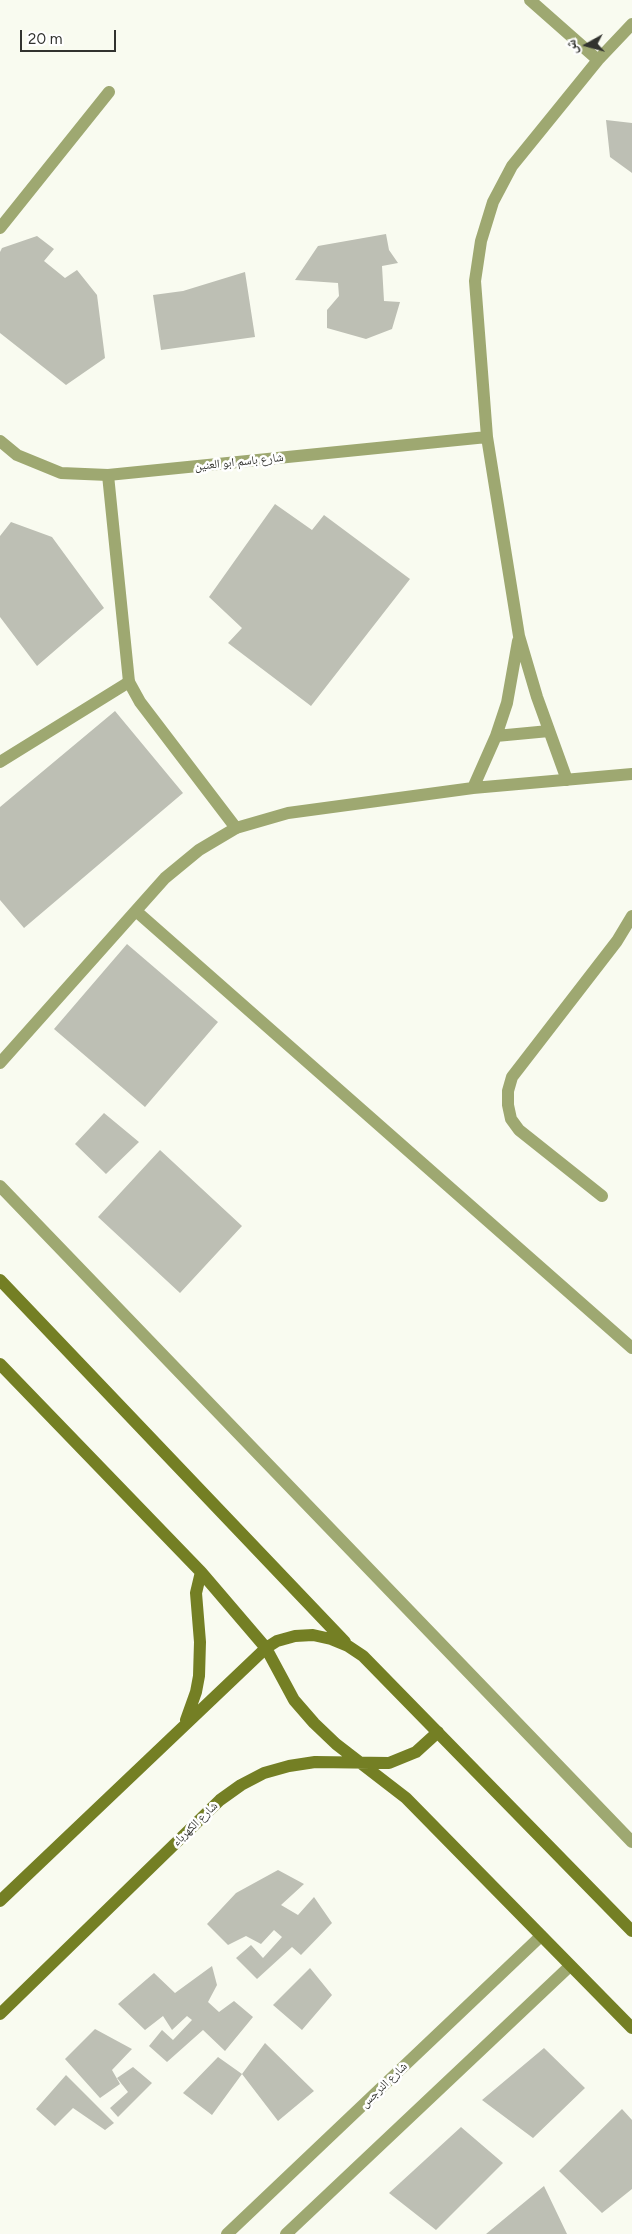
<!DOCTYPE html>
<html>
<head>
<meta charset="utf-8">
<style>
	body { margin:0 }
	#map { position:relative; width:632px; height:2234px; overflow:hidden; background:#f9fbf0; font-family:Figtree,"Noto Naskh Arabic",sans-serif }
	canvas { display:block }
	.north { position:absolute; left:562px; top:20px; width:50px; height:50px; -webkit-text-stroke:4px #fff; paint-order:stroke; rotate:263deg; font-size:14px; font-weight:700; line-height:20px; text-align:center; color:#32332f }
	.north::after { content:''; display:block; margin:auto; width:18px; height:22px; background:#32332f; clip-path:polygon(50% 0,100% 100%,50% 72%,0 100%) }
	.scale { position:absolute; left:20px; top:30px; width:96px; height:22px; box-sizing:border-box; border:2px solid #32332f; border-top:0; padding-left:6px; font-size:15px; line-height:18px; white-space:nowrap; color:#32332f; -webkit-text-stroke:4px #fff; paint-order:stroke }
</style>
</head>
<body>
<div id="map">
<canvas width="632" height="2234"></canvas>
<div class="north">ش</div>
<div class="scale">20 m</div>
</div>
<script>
const ctx = document.querySelector('canvas').getContext('2d');
ctx.lineJoin = 'round';
function fillPath(path, color) {
  ctx.fillStyle = color;
  ctx.fill(path, 'evenodd');
}
function poly(rows) {
  const path = new Path2D();
  for (const r of rows) {
    path.moveTo(r[0], r[1]);
    for (let i = 2; i < r.length; i += 2) path.lineTo(r[i], r[i + 1]);
  }
  return path;
}
function strokePath(path, color, width, dash) {
  ctx.strokeStyle = color;
  ctx.lineWidth = width;
  ctx.lineCap = dash ? 'butt' : 'round';
  ctx.setLineDash(dash || []);
  ctx.stroke(path);
}
function label(font, color, halo, rows, align = 'center') {
  ctx.font = font + ' Figtree,"Noto Naskh Arabic",sans-serif';
  ctx.lineWidth = 5;
  ctx.setLineDash([]);
  ctx.textBaseline = 'middle';
  ctx.strokeStyle = halo;
  ctx.fillStyle = color;
  for (const [text, x, y, turn = 0] of rows) {
    ctx.save();
    ctx.translate(x, y);
    ctx.rotate((+turn || 0) * Math.PI / 180);
    ctx.textAlign = isNaN(turn) ? turn : align;
    if (halo) ctx.strokeText(text, 0, 0);
    ctx.fillText(text, 0, 0);
    ctx.restore();
  }
}
const building = poly([
	[606,120,632,123,632,173,610,157],
	[386,234,389,250,398,263,382,266,384,301,400,302,392,329,366,339,327,328,327,310,339,296,338,283,295,280,318,246],
	[37,236,54,249,44,261,65,278,77,270,97,295,105,358,66,385,0,333,0,252,2,248],
	[245,272,255,337,161,350,153,295,183,291],
	[275,504,312,530,324,515,410,579,311,706,228,643,242,628,209,597],
	[11,522,52,537,104,608,37,666,0,617,0,536],
	[115,711,183,793,24,928,0,900,0,807],
	[127,944,218,1022,145,1107,54,1029],
	[104,1113,139,1142,106,1174,75,1144],
	[160,1150,242,1226,180,1293,98,1217],
	[278,1870,304,1884,281,1905,298,1915,314,1897,332,1923,301,1955,292,1947,257,1979,236,1958,251,1945,263,1958,282,1937,274,1930,261,1944,246,1936,228,1945,207,1924,236,1893],
	[212,1966,217,1985,208,2002,219,2012,234,2001,253,2017,225,2051,203,2030,167,2062,149,2046,162,2030,173,2040,192,2020,187,2016,172,2030,163,2016,145,2030,118,2004,154,1973,175,1993],
	[310,1968,332,1995,302,2030,273,2005],
	[95,2029,132,2049,112,2070,120,2084,100,2098,65,2059],
	[265,2043,314,2091,278,2121,242,2074],
	[544,2048,585,2088,533,2138,482,2100],
	[218,2057,242,2074,212,2115,183,2093],
	[133,2067,152,2083,118,2117,110,2108,128,2092,117,2078],
	[66,2075,114,2123,105,2130,73,2108,55,2126,36,2109],
	[622,2109,632,2120,632,2189,602,2213,559,2171],
	[461,2127,503,2163,436,2230,389,2193],
	[544,2186,567,2234,486,2234]
]);
const lane = poly([
	[108,475,129,682,140,702,236,828]
]);
const street = poly([
	[530,0,598,60],
	[0,228,109,92],
	[0,441,17,455,61,473,108,475,487,437],
	[496,736,549,731],
	[0,762,129,682],
	[567,780,537,697,519,636,487,437,475,281,481,241,493,202,512,166,598,60,632,24],
	[473,788,496,736,507,703,518,641],
	[136,911,632,1348],
	[0,1063,165,878,199,850,236,828,288,813,473,788,632,774],
	[0,1186,632,1842],
	[602,1196,519,1130,511,1119,508,1105,508,1091,512,1077,617,941,632,916],
	[227,2234,541,1936],
	[286,2234,570,1966]
]);
const secondary = poly([
	[0,1280,345,1642],
	[0,1364,201,1572,266,1648,294,1700,314,1723,336,1744,406,1798,632,2028],
	[186,1720,196,1692,199,1676,200,1642,196,1593,201,1572],
	[0,1901,266,1648,277,1641,295,1636,313,1635,331,1639,348,1646,363,1656,632,1931],
	[0,2014,220,1800,241,1785,264,1773,289,1766,315,1762,389,1763,416,1752,438,1732]
]);
const streetNames = [
	["شارع باسم ابو العنين",239,462,-6],
	["شارع الكهرباء",195,1824,-44],
	["شارع النرجس",384,2085,-44]
];
fillPath(building, '#bdbfb4');
strokePath(lane, '#9ea871', 12);
strokePath(street, '#9ea871', 12);
strokePath(secondary, '#747f24', 12);
label('12px', '#32332f', '#fff', streetNames);
</script>
</body>
</html>
